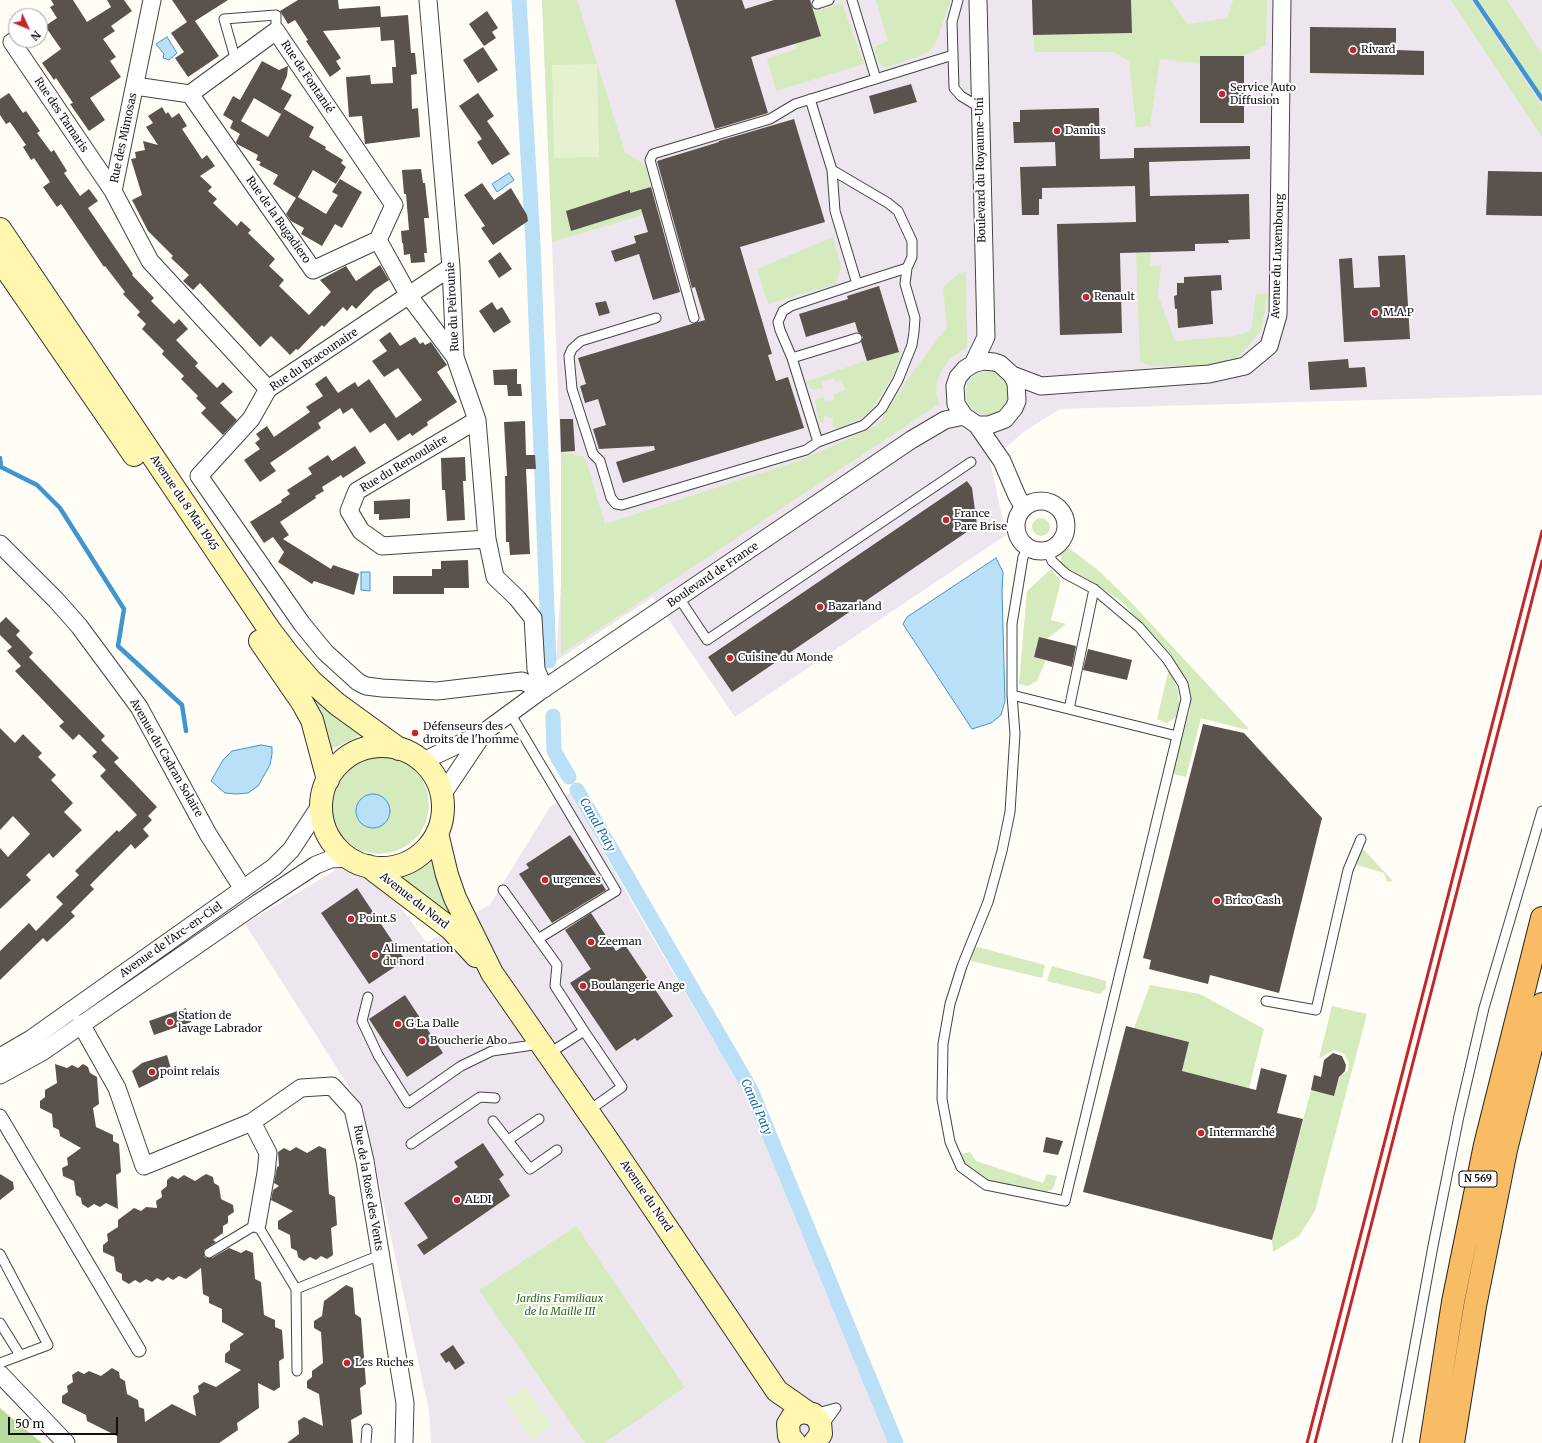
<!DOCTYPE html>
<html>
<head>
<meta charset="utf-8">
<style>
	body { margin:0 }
	#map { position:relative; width:1542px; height:1443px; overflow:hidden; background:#fffdf5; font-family:Merriweather,serif }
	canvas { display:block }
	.north { position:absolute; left:8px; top:8px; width:40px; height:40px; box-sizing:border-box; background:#fff; border:1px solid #a0a0a0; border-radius:50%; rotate:134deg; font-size:11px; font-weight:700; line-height:16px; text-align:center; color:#111 }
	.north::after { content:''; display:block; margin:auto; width:14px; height:18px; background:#c4262e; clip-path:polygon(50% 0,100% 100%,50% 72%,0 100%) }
	.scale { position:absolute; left:8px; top:1417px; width:110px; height:18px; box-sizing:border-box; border:2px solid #111; border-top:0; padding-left:5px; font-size:12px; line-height:14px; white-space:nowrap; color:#111; -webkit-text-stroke:3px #fff; paint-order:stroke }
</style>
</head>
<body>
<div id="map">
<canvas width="1542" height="1443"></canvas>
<div class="north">N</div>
<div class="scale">50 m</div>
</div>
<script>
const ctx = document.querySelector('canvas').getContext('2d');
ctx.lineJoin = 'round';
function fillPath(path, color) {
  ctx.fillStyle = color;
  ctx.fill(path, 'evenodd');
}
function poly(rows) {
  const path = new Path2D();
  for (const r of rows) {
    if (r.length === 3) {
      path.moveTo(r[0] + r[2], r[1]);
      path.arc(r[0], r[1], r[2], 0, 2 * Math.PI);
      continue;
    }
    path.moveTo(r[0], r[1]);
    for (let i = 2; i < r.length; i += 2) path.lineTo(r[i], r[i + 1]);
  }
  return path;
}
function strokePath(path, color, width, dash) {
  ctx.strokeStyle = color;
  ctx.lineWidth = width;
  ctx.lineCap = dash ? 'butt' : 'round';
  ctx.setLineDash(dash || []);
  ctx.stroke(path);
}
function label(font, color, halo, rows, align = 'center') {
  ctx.font = font + ' Merriweather,serif';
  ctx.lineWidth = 4;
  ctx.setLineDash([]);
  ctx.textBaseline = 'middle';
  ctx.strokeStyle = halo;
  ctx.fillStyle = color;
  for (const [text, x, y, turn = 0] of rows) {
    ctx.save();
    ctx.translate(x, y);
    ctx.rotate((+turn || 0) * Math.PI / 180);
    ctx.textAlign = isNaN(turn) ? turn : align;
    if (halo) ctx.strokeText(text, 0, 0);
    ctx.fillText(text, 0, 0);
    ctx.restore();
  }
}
const industrial = poly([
	[542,0,1542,0,1542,395,1060,409,1025,431,990,461,1006,535,735,717,653,597,556,661,564,538],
	[570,793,638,913,745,1094,893,1443,431,1443,429,1411,363,1109,245,924,341,867,390,893,427,943,490,904,550,807]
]);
const green = poly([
	[542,0,577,0,625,152,647,166,651,187,636,192,643,215,552,242],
	[876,0,951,0,936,42,929,52,886,68,878,62,874,49,876,46,888,41],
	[1134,0,1170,0,1188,24,1228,18,1233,0,1267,0,1266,45,1244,56,1200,56,1200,64,1160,59,1150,126,1136,127,1129,61,1114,52,1035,52,1033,35,1132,33,1131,1],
	[1451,0,1471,0,1542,106,1542,137],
	[1479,0,1507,0,1542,54,1542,95],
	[842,3,864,64,776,91,767,58,797,49,796,43,813,12],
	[833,237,841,267,836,284,768,304,757,269],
	[1136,253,1151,253,1150,266,1161,265,1158,295,1175,341,1234,336,1251,331,1256,294,1268,294,1261,330,1241,354,1222,366,1152,366,1140,362],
	[966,271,967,347,950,359,941,371,937,381,936,392,939,404,561,654,561,452,585,457,605,524,801,460,878,425,912,373,947,327,943,287,958,274],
	[902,350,893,375,872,409,861,418,839,428,832,427,833,418,824,416,823,423,819,422,815,400,824,397,825,402,834,400,834,394,845,390,842,380,836,382,834,378,821,382,823,388,813,390,805,382,867,360],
	[988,393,22],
	[1041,527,9],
	[1066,546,1098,570,1129,600,1249,729,1243,729,1201,718,1186,777,1173,774,1177,749,1190,711,1190,690,1171,655,1122,602,1096,584,1062,565,1060,553],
	[1051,569,1061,581,1051,620,1066,624,1047,639,1039,638,1034,657,1046,660,1037,681,1028,686,1019,684,1027,591],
	[1169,668,1178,690,1180,711,1176,717,1167,723,1157,719],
	[304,687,363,734,328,751],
	[385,756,400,760,412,768,422,779,428,793,429,808,426,822,419,835,408,845,394,852,378,854,362,851,349,843,338,831,332,817,331,801,335,785,343,772,356,762,371,757],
	[373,794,378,795,389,806,389,816,371,827,360,822,367,795],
	[1361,849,1364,850,1393,881,1387,882,1384,873,1357,865,1358,852],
	[431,856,434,858,443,898,452,913,449,915,398,879,398,873,420,865],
	[974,946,1045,965,1042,978,971,961],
	[1052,966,1106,981,1106,989,1100,994,1047,981],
	[1150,985,1200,994,1264,1029,1249,1088,1182,1071,1189,1042,1134,1028],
	[1332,1006,1367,1014,1315,1211,1299,1236,1273,1252,1272,1240,1311,1090,1334,1096,1338,1081,1342,1074,1348,1071,1349,1063,1344,1054,1334,1050,1319,1058],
	[970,1152,976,1161,1043,1183,1047,1174,1057,1176,1053,1189,1041,1194,993,1183,970,1170,958,1157,961,1154],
	[576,1226,685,1387,604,1443,585,1443,479,1290]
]);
const forest = poly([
	[0,1408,42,1443,0,1443]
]);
const pitch = poly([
	[597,64,599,157,554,158,552,65],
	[525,1387,552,1425,532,1440,505,1401]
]);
const water = poly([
	[167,37,177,53,169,60,163,58,164,54,156,44,167,37],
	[509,173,514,180,497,192,492,184,509,173],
	[996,558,1003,572,1002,591,1005,701,1001,715,991,723,972,729,903,624,907,617,996,558],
	[361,572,370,572,370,591,361,590,361,572],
	[261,745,272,747,272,754,270,765,258,786,248,793,236,794,225,793,211,781,223,760,232,751,261,745],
	[373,811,17]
]);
const stream = poly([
	[1475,0,1542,99],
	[0,458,1,467,37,485,60,508,124,609,118,646,182,705,186,731]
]);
const canal = poly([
	[519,0,533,243,549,661],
	[553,716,554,751,569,777],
	[577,790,751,1090,896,1443]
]);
const building = poly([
	[51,0,73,0,87,22,111,7,107,0,124,0,132,11,111,26,115,31,103,39,116,57,110,61,121,77,90,98,105,120,89,131,70,104,73,103,56,78,54,80,42,63,61,49,45,26,57,18,50,7,54,5],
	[172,0,228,0,195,21,219,56,188,77,175,58,184,52,171,33,187,22],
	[298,0,338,0,339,9,380,6,381,17,408,15,411,53,415,53,417,74,411,75,412,109,418,108,420,137,365,144,362,116,349,117,346,77,370,75,371,84,393,83,392,67,396,67,394,40,381,41,380,27,323,31,341,58,336,61,341,69,330,77,306,41,308,40,295,20,288,24,280,11],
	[675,0,742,0,745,9,774,0,810,0,821,36,751,57,768,113,715,129],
	[1032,0,1131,0,1132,33,1033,35],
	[487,11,498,28,492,32,496,38,484,46,469,24],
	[1310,27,1396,28,1396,50,1424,51,1424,75,1310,73],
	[483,47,498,70,478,83,463,60],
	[1200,56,1244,56,1244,123,1200,123],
	[262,61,279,70,288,66,287,76,281,89,292,95,281,114,254,98,241,121,268,137,284,109,314,127,309,137,326,147,325,149,343,160,341,163,346,167,336,184,313,170,298,197,326,214,338,195,332,192,340,179,362,192,342,228,335,224,322,246,301,234,304,228,291,221,286,214,296,198,273,184,278,175,259,165,261,162,256,160,258,155,237,144,236,142,240,134,230,128,233,121,223,115,233,96,240,100],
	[911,84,917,102,874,114,869,96],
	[9,93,23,113,26,111,40,131,37,133,51,152,54,150,67,171,64,173,80,196,89,189,98,201,88,208,133,274,132,275,154,298,151,301,174,324,179,319,188,329,176,340,198,363,195,366,217,388,223,382,233,392,220,403,237,420,223,435,201,413,206,408,196,398,198,396,181,379,184,376,162,354,164,351,142,329,146,324,137,315,140,312,123,294,125,292,105,266,104,267,61,204,57,207,43,187,50,182,34,158,31,160,23,147,26,145,10,122,6,124,0,115,0,99],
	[478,93,494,116,487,121,510,154,492,165,477,142,482,139,459,106],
	[162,107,166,114,168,112,172,118,179,113,187,126,182,129,202,159,207,155,215,166,200,176,212,187,208,191,217,199,213,203,237,226,241,221,251,230,248,233,275,259,269,266,284,280,279,286,309,315,331,292,320,280,346,266,356,281,380,265,389,280,374,290,356,309,352,305,347,311,343,307,324,327,322,325,298,350,296,349,290,355,271,336,260,347,200,283,193,290,183,281,189,275,171,258,173,256,148,231,132,200,142,195,131,159,136,158,135,152,145,150,143,141,158,145,146,127,153,123,148,116],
	[1099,108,1100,159,1134,158,1134,148,1250,146,1250,159,1149,162,1150,196,1249,194,1250,239,1228,240,1229,243,1195,244,1195,251,1120,253,1122,333,1060,335,1057,224,1136,222,1135,186,1042,188,1042,199,1039,199,1039,215,1022,215,1020,167,1056,166,1055,142,1014,143,1013,122,1020,122,1020,110],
	[794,119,825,222,740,247,772,354,768,355,776,381,788,377,804,428,623,483,616,462,655,450,654,446,599,449,593,429,606,425,598,399,585,403,580,386,586,384,578,358,705,320,695,287,692,288,657,161,719,142,719,141],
	[421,169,423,183,425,183,429,218,424,218,427,253,424,253,425,262,411,263,410,254,404,255,403,243,402,243,401,231,409,230,406,194,404,194,402,170],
	[1488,171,1542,172,1542,216,1486,215],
	[482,183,494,200,511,188,527,215,528,221,493,245,481,228,485,226,464,195],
	[651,187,680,292,653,300,639,254,615,262,611,251,636,243,634,236,648,232,641,209,571,231,566,211,630,190,630,193],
	[500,252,512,269,499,278,488,261],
	[1405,255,1410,339,1344,342,1339,259,1352,258,1354,288,1380,287,1378,256],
	[1221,275,1222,290,1211,291,1213,324,1178,328,1177,309,1175,309,1174,296,1177,295,1177,283,1184,283,1184,277],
	[879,286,899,352,867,361,861,342,863,337,858,332,855,322,806,337,799,314,848,299,847,296],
	[606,301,610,313,599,316,595,303],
	[492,302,497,310,502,307,511,322,494,333,479,311],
	[390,332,400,346,415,337,420,344,423,342,425,345,431,342,447,365,437,372,457,402,427,422,428,425,412,436,410,433,398,441,385,423,370,433,352,408,343,414,340,408,318,423,321,428,270,463,276,471,260,482,244,460,260,449,255,443,260,439,256,434,267,426,274,437,310,412,306,407,323,396,315,384,326,376,338,393,355,382,358,387,369,379,396,418,422,400,398,368,384,377,372,361,387,351,379,340],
	[1348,359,1349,368,1365,367,1367,387,1310,390,1308,362],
	[517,369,517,384,521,384,522,396,508,396,507,385,494,385,493,370],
	[560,419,573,419,575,451,561,452],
	[525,421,526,455,535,455,536,469,526,469,530,554,510,555,509,542,506,542,505,476,507,476,504,422],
	[355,446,366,463,343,478,341,475,322,487,324,491,315,496,316,498,280,522,289,535,283,539,331,569,333,565,359,574,354,595,314,581,312,584,278,562,284,552,273,537,264,543,250,522,282,502,281,500,290,494,287,490,312,474,308,468,328,455,332,461],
	[465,457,466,481,463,481,465,520,447,521,445,490,442,490,441,458],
	[967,481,972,488,977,525,732,692,708,657],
	[410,499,410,518,379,520,379,514,374,514,374,501],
	[468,560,469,588,444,588,444,594,393,594,393,576,432,576,432,569,441,569,441,561],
	[6,617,20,631,16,635,33,653,29,657,105,736,101,740,119,758,114,762,157,807,148,816,152,820,143,829,149,836,135,849,131,844,90,885,94,889,71,912,56,897,79,875,75,871,117,830,119,832,137,815,100,776,106,770,92,756,97,752,79,734,73,740,59,726,64,722,15,671,21,666,7,651,12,647,0,635,0,623],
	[1039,637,1076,646,1072,667,1034,657],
	[1088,649,1132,660,1127,680,1083,670],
	[1203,724,1244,733,1322,818,1279,993,1210,975,1208,984,1149,969,1151,960,1143,958],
	[0,728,15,743,23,734,42,753,38,757,56,775,51,780,73,803,64,812,82,830,53,858,49,853,26,875,31,880,0,909,0,848,8,857,30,834,13,816,0,830],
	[570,835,606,890,552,923,519,874,529,868,526,864],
	[357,888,405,960,369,984,321,913],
	[63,904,75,916,47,942,38,933,43,938,0,980,0,951,29,923,36,931],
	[591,913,616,951,625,945,673,1016,637,1041,635,1038,616,1051,570,983,591,969,565,930],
	[405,995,443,1053,407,1077,369,1019],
	[186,1008,191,1022,154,1035,149,1021],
	[1126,1026,1189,1042,1182,1071,1256,1090,1261,1068,1287,1075,1277,1113,1303,1119,1272,1240,1083,1192],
	[1333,1053,1342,1056,1346,1065,1345,1071,1339,1077,1334,1096,1311,1090,1314,1075,1321,1077,1324,1060],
	[167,1055,172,1072,139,1088,132,1071,142,1063],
	[55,1064,67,1068,72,1065,78,1068,83,1064,88,1067,90,1073,97,1077,99,1104,93,1108,96,1127,113,1135,113,1141,119,1144,121,1172,116,1175,118,1209,106,1203,100,1207,94,1204,88,1208,82,1204,81,1198,76,1195,74,1181,63,1176,62,1168,68,1165,67,1158,81,1148,60,1136,59,1130,53,1127,52,1114,40,1108,40,1101,45,1097,45,1090,57,1083],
	[1046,1137,1063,1141,1058,1155,1043,1152],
	[483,1143,504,1175,499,1179,510,1196,424,1255,417,1245,428,1238,404,1203,458,1167,454,1162],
	[319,1146,326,1149,329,1194,335,1197,337,1225,331,1228,333,1255,327,1259,321,1256,316,1260,310,1257,304,1261,298,1257,297,1251,291,1248,290,1235,278,1229,278,1221,293,1211,271,1200,273,1190,279,1186,274,1183,277,1167,279,1166,278,1152,284,1148,290,1151,296,1147,307,1153],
	[0,1174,13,1182,14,1189,0,1200],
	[206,1174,213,1177,214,1183,219,1186,221,1199,233,1205,234,1212,228,1216,228,1223,223,1226,223,1233,213,1240,216,1242,204,1250,204,1256,206,1258,212,1258,229,1248,241,1253,246,1250,253,1253,255,1279,261,1282,264,1315,275,1320,275,1327,282,1330,284,1358,279,1361,280,1387,274,1391,258,1383,259,1408,237,1423,238,1430,219,1443,117,1443,117,1436,87,1421,86,1415,62,1403,62,1396,68,1392,67,1386,73,1382,72,1375,78,1371,84,1374,89,1371,101,1376,112,1368,119,1372,120,1378,125,1381,127,1394,138,1400,139,1407,144,1409,145,1422,172,1404,196,1416,193,1396,199,1392,198,1386,204,1382,216,1387,241,1370,225,1362,225,1354,230,1350,230,1344,244,1334,222,1322,222,1309,209,1303,209,1297,203,1294,201,1268,186,1279,179,1276,173,1280,168,1277,163,1281,157,1278,152,1282,146,1279,140,1283,135,1280,129,1284,122,1280,122,1274,116,1271,114,1257,103,1252,103,1245,108,1241,107,1234,118,1227,118,1220,134,1208,141,1211,146,1207,157,1208,156,1201,162,1197,161,1191,167,1186,167,1180,172,1176,178,1179,184,1175,195,1181],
	[346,1285,353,1288,355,1314,361,1318,366,1384,360,1388,362,1414,351,1420,353,1443,287,1443,299,1434,298,1421,304,1417,323,1426,319,1394,307,1388,307,1381,312,1377,312,1371,323,1363,321,1332,314,1328,314,1321,322,1316,324,1301],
	[453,1345,465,1363,455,1370,449,1361,446,1363,440,1354]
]);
const service = poly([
	[852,0,876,79],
	[958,0,952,22,954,88,961,96,979,107],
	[817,4,829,0],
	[236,61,224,19,276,15,276,31],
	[832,170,835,211,857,284,907,268],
	[656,318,581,341,572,349,569,356,572,389,593,454,600,461,611,498,616,504,622,505,806,450,818,442,864,425,882,408,898,380,912,345,914,332,915,318,905,284,907,268,912,257,912,241,898,211,888,203,832,170,810,99],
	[694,318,650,160,653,154,770,119,795,104,953,55],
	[792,358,857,338],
	[818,442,792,358,780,330,778,322,783,311,791,306,857,284],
	[1028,548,1023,557,1012,624,1012,695,1015,734,1010,812,1002,851,988,902,962,966,950,1004,943,1044,942,1099,950,1142,961,1167,986,1185,1065,1201,1186,699,1183,684,1167,659,1139,627,1094,589,1066,574,1052,561,1048,551],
	[679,598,707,640,971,462],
	[1012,695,1177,736],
	[1069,709,1094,589],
	[510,713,616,891,538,939],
	[503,890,557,965,555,986,584,1031,548,1054],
	[368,997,362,1021,378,1055,408,1103,461,1066,492,1051,540,1044],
	[1266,1001,1316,1010,1348,870,1361,839],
	[584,1031,622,1087,588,1111],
	[493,1121,530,1169,557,1150],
	[508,1140,539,1119],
	[411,1144,480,1097,495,1098],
	[209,1253,257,1224,296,1289,297,1371],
	[0,1254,48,1345,0,1363],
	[296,1289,380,1255],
	[0,1323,20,1355],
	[813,1414,836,1408,822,1427],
	[366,1443,367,1429],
	[1397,1443,1433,1246,1459,1116,1484,1008,1542,811]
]);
const pedestrian = poly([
	[0,1116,139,1350]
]);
const minor = poly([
	[152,0,113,191,150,261,268,389],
	[428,0,451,267,455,357,477,420,487,539,495,577,517,598,533,618,536,669,544,689],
	[16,40,12,42,113,191],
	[135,86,190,94,276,31,394,205,378,240],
	[190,94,313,270,378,240,409,296,455,357],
	[451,267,268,389,251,419,199,476,302,624,325,652,358,682,366,686,382,688,437,691,522,681,531,685,539,692],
	[973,364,986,337,978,0],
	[1012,375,1041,386,1209,374,1245,366,1269,346,1278,315,1282,0],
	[477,420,357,491,349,511,361,531,382,546,487,539],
	[977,425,989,425,1005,419,1014,408,1017,401,1016,383,1012,375,1000,364,994,362,983,361,973,364,965,369,958,377,955,386,956,404,964,416,977,425,1002,461,1017,496,1024,508],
	[1041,526,25],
	[0,544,56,600,79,626,139,707,208,834,243,889],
	[423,761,483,733,539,692,911,440,945,420,964,416],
	[442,795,483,734],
	[81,1024,117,1088,144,1166,252,1122,301,1088,332,1086,353,1109,365,1161,405,1403,404,1443],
	[0,1057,31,1039,274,867,291,850,322,803],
	[0,1075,42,1052,258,903,316,865,331,859,349,858],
	[252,1122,268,1153,266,1173,257,1224],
	[0,1374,66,1443]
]);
const secondary = poly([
	[0,229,269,629,288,654,311,681,337,704,399,749],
	[0,260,134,455],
	[260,641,302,702,312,720,328,780],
	[382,807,61],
	[437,833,447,875,455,898,492,973,607,1139,777,1391,807,1412],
	[368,866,451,929,476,956],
	[795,1443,789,1436,788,1424,793,1416,802,1412,813,1414,820,1422,821,1434,814,1443]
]);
const trunk = poly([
	[1431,1443,1453,1302,1485,1145,1542,918],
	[1453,1443,1475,1306,1506,1150,1542,1004]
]);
const rail = poly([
	[1307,1443,1542,531],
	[1315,1443,1542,561]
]);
const markers = [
	[1353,50,4,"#c4262e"],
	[1222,94,4,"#c4262e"],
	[1057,131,4,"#c4262e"],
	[1086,297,4,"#c4262e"],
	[1375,313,4,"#c4262e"],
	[946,520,4,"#c4262e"],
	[820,607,4,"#c4262e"],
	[730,658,4,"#c4262e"],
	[415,733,4,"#c4262e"],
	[545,880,4,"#c4262e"],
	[1217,901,4,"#c4262e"],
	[351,919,4,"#c4262e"],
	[591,942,4,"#c4262e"],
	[375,955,4,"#c4262e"],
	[583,986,4,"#c4262e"],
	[170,1022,4,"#c4262e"],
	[398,1024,4,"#c4262e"],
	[422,1041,4,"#c4262e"],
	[152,1072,4,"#c4262e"],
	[1201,1133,4,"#c4262e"],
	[457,1200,4,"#c4262e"],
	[347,1363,4,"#c4262e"]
];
const shields = [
	[1478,1179,38]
];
const shieldNames = [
	["N 569",1478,1179]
];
const poiNames = [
	["Rivard",1361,50],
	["Service Auto",1230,88],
	["Diffusion",1230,101],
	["Damius",1065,131],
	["Renault",1094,297],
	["M.A.P",1383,313],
	["France",954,514],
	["Pare Brise",954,527],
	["Bazarland",828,607],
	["Cuisine du Monde",738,658],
	["Défenseurs des",423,727],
	["droits de l'homme",423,740],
	["urgences",553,880],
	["Brico Cash",1225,901],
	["Point.S",359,919],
	["Zeeman",599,942],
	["Alimentation",383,949],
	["du nord",383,962],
	["Boulangerie Ange",591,986],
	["Station de",178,1016],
	["lavage Labrador",178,1029],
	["G La Dalle",406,1024],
	["Boucherie Abo",430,1041],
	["point relais",160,1072],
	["Intermarché",1209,1133],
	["ALDI",465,1200],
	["Les Ruches",355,1363]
];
const streetNames = [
	["Rue de Fontanié",307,77,56],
	["Rue des Tamaris",61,115,56],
	["Rue des Mimosas",124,138,-78],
	["Boulevard du Royaume-Uni",981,170,-91],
	["Rue de la Bugadiero",278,220,55],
	["Avenue du Luxembourg",1278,256,-88],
	["Rue du Peirounie",453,307,-93],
	["Rue du Bracounaire",314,360,-34],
	["Rue du Remoulaire",404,464,-31],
	["Avenue du 8 Mai 1945",184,503,56],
	["Boulevard de France",713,575,-34],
	["Avenue du Cadran Solaire",166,758,60],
	["Avenue du Nord",414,901,38],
	["Avenue de l'Arc-en-Ciel",171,940,-35],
	["Rue de la Rose des Vents",368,1188,80],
	["Avenue du Nord",646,1196,56]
];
const parkNames = [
	["Jardins Familiaux",560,1299],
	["de la Maille III",560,1312]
];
const waterNames = [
	["Canal Paty",597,825,60],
	["Canal Paty",756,1107,66]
];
fillPath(industrial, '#eee6ef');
fillPath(green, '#d5ebbd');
fillPath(forest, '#b9dc9c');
fillPath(pitch, '#e6f2cf');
fillPath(water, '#b9e0f7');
strokePath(water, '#3f96cf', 1);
strokePath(stream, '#3f96cf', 4.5);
strokePath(canal, '#b9e0f7', 15);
fillPath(building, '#5a524d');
strokePath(service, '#444', 11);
strokePath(pedestrian, '#444', 15);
strokePath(minor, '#444', 19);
strokePath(secondary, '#333', 24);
strokePath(trunk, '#222', 24);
strokePath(service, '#fff', 9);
strokePath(pedestrian, '#fff', 13);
strokePath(minor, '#fff', 17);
strokePath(secondary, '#fff6b0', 22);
strokePath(trunk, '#f7bc64', 22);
strokePath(rail, '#c4262e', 3);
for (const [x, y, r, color] of markers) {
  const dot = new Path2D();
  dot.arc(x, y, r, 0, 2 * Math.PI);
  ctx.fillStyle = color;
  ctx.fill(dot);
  strokePath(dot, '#fff', 1.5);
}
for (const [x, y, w] of shields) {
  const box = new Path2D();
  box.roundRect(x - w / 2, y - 8, w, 16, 3);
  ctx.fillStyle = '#fff';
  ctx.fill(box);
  strokePath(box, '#111', 1);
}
label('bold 10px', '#111', null, shieldNames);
label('11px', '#111', '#fff', poiNames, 'left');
label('11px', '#111', '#fff', streetNames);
label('italic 11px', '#2f6b1f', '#fff', parkNames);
label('italic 12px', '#1768a6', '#fff', waterNames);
</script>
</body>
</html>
